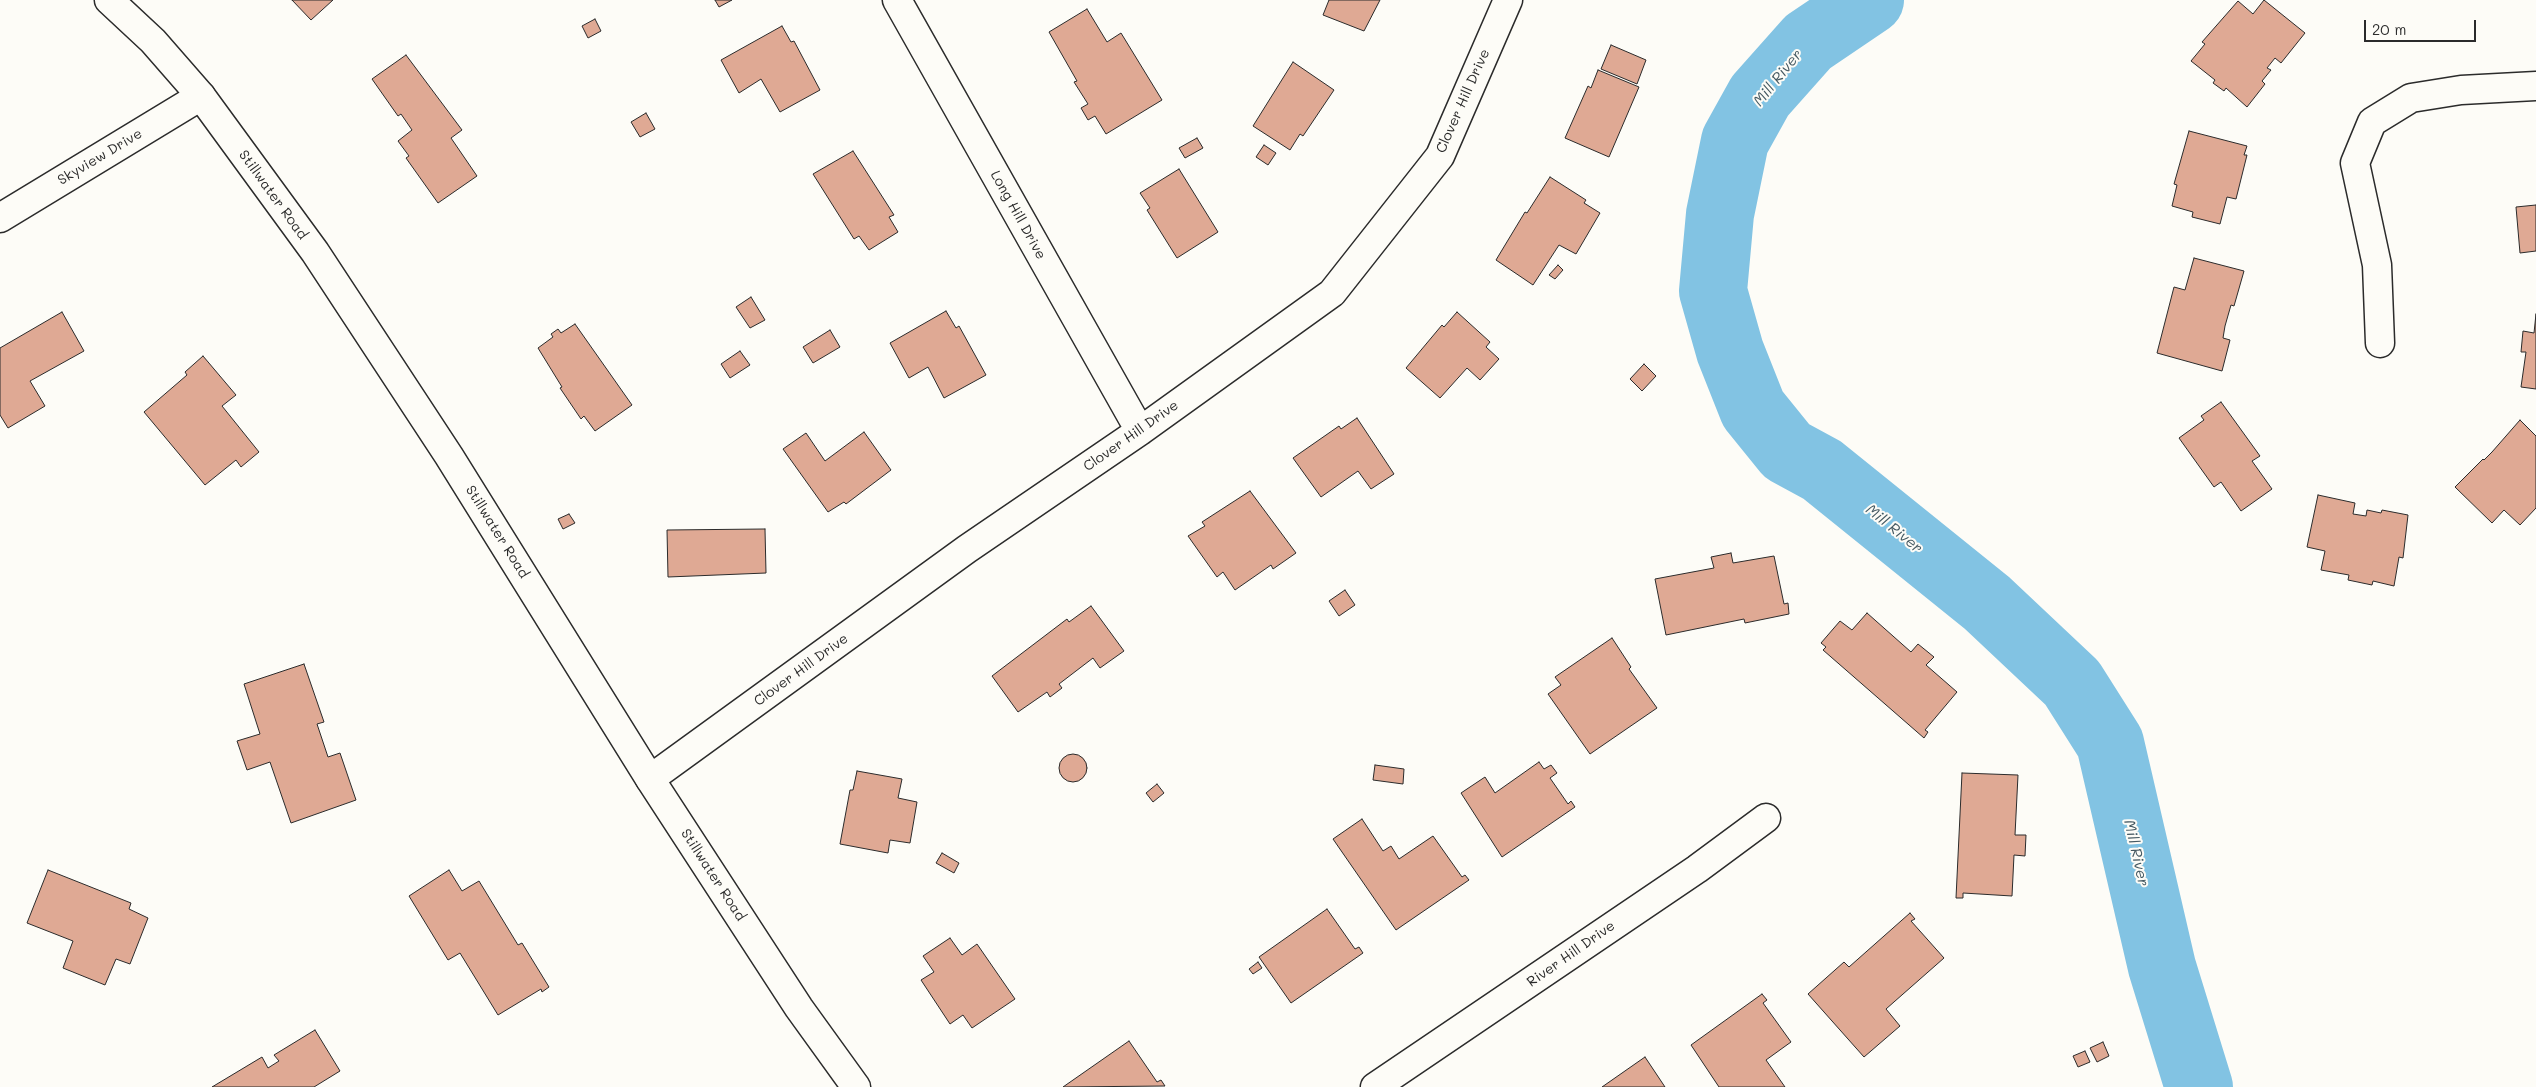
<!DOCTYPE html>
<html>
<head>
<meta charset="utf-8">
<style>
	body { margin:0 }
	#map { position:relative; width:2536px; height:1087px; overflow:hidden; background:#fdfcf7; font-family:Mali,sans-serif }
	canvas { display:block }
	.scale { position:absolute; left:2364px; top:20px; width:112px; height:22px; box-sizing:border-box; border:2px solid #2b2b2b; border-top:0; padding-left:6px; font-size:15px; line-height:18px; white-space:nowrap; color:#2b2b2b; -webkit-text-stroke:4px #fdfcf7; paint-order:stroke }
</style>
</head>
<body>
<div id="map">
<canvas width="2536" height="1087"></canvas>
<div class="scale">20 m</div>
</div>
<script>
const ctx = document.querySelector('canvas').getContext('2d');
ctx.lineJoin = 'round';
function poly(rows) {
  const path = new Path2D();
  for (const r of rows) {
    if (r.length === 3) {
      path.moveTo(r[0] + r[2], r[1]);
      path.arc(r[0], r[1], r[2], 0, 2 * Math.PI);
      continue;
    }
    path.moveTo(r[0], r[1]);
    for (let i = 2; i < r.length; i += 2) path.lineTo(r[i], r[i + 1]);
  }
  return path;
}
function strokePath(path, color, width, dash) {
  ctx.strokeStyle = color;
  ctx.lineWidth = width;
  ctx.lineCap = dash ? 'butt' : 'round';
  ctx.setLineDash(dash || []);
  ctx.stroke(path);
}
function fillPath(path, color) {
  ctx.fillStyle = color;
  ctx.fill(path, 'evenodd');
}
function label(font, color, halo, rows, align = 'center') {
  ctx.font = font + ' Mali,sans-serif';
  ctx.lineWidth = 4;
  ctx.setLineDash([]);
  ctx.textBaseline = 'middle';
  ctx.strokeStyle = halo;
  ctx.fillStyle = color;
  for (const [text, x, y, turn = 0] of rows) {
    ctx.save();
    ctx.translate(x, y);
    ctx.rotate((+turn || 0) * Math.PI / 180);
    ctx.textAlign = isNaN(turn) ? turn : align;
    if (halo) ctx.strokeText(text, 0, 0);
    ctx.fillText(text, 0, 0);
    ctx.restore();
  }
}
const river = poly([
	[1870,0,1808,42,1760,96,1735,141,1720,214,1713,291,1730,351,1753,409,1787,451,1822,470,1987,603,2072,683,2110,743,2162,967,2199,1087]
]);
const building = poly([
	[292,0,333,0,311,20,292,0],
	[715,0,732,0,719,7,715,0],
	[1329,0,1380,0,1364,31,1323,15,1329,0],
	[2264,0,2305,33,2281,63,2275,58,2267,68,2271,70,2262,81,2265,84,2247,107,2226,88,2224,91,2213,83,2215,80,2191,61,2205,44,2202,42,2238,1,2253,14,2264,0],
	[1087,9,1107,42,1121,33,1162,100,1106,134,1095,116,1088,120,1081,108,1088,104,1074,82,1077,81,1049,32,1087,9],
	[595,19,601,31,588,38,582,26,595,19],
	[782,26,791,42,794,41,820,90,780,112,761,79,739,93,721,60,782,26],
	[1611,45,1646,60,1637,84,1601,69,1611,45],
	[406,55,462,130,451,138,477,176,438,203,406,158,409,156,398,141,412,130,401,114,398,116,372,79,406,55],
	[1293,62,1334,90,1303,136,1300,134,1290,150,1253,126,1293,62],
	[1598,70,1639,87,1609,157,1565,138,1588,86,1591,88,1598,70],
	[646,113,655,129,640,137,631,122,646,113],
	[2189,131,2247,146,2244,155,2247,155,2236,199,2227,197,2220,224,2192,217,2193,212,2172,206,2177,185,2174,184,2189,131],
	[1197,138,1203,148,1185,158,1179,148,1197,138],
	[1264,145,1276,153,1268,165,1256,157,1264,145],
	[853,151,894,215,889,217,898,232,869,250,859,236,854,239,813,174,853,151],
	[1179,169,1218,232,1177,258,1147,210,1150,208,1140,193,1179,169],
	[1550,177,1586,200,1584,203,1600,213,1576,254,1559,245,1533,285,1496,260,1525,212,1527,213,1550,177],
	[2536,205,2536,251,2520,253,2516,207,2536,205],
	[2194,258,2244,271,2234,306,2231,305,2225,326,2223,338,2230,340,2222,371,2157,353,2174,287,2185,290,2194,258],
	[1558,265,1563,270,1555,279,1549,275,1558,265],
	[751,297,765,320,750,328,736,307,751,297],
	[946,311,956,328,959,326,986,375,944,398,928,367,909,378,890,343,946,311],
	[62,312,84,351,30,381,45,406,8,428,0,415,0,348,62,312],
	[1457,312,1490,342,1486,347,1499,359,1480,380,1467,368,1440,398,1406,368,1442,325,1444,327,1457,312],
	[2536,314,2536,389,2521,387,2526,352,2521,352,2523,331,2534,333,2536,314],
	[575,324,632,405,595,431,584,416,581,419,560,388,562,387,538,348,553,337,551,334,558,329,561,333,575,324],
	[830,330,840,347,813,363,803,347,830,330],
	[740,351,750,365,730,378,721,364,740,351],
	[203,356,236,395,222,406,259,452,241,467,236,460,205,485,144,412,187,375,185,372,203,356],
	[1644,364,1656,376,1642,391,1630,379,1644,364],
	[2221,402,2260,456,2252,461,2272,489,2241,511,2221,482,2214,487,2179,438,2204,420,2201,416,2221,402],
	[1357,418,1394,474,1371,489,1358,471,1321,497,1293,458,1339,426,1341,429,1357,418],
	[2520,420,2536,436,2536,508,2520,525,2504,510,2492,523,2455,487,2483,459,2484,460,2492,452,2520,420],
	[864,432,891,470,846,504,844,502,828,512,783,449,806,433,825,461,864,432],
	[1250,491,1296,553,1273,569,1271,565,1235,590,1223,572,1217,577,1188,536,1205,526,1202,522,1250,491],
	[2318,495,2355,503,2353,514,2366,516,2367,510,2381,513,2382,510,2408,515,2403,558,2399,557,2394,586,2373,581,2372,585,2348,580,2349,575,2321,570,2325,551,2307,547,2318,495],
	[569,514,575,523,563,529,558,519,569,514],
	[765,529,766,573,668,577,667,530,765,529],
	[1731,553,1733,563,1774,556,1784,604,1788,603,1789,614,1745,623,1744,619,1666,635,1655,579,1714,568,1711,557,1731,553],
	[1345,590,1355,605,1339,616,1329,601,1345,590],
	[1091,606,1124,651,1100,668,1093,658,1059,684,1062,688,1050,697,1047,692,1018,712,992,676,1067,619,1069,622,1091,606],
	[1867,613,1911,652,1918,644,1934,657,1926,665,1957,692,1925,730,1928,732,1924,738,1823,650,1826,647,1821,643,1840,621,1852,630,1867,613],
	[1612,638,1631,667,1629,669,1657,708,1590,754,1548,694,1561,685,1555,677,1612,638],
	[304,664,324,722,317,724,328,757,340,753,356,800,291,823,270,762,247,770,237,741,260,734,244,684,304,664],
	[1073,768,14],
	[1539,762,1544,769,1551,765,1557,773,1550,778,1568,804,1571,801,1575,807,1502,857,1461,793,1485,777,1495,793,1539,762],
	[1375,765,1404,769,1403,784,1373,780,1375,765],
	[857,771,902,779,898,798,917,802,910,843,890,840,888,853,840,844,850,790,853,790,857,771],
	[1962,773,2018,775,2015,835,2026,835,2025,856,2014,855,2012,896,1963,893,1963,898,1956,898,1962,773],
	[1157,784,1164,793,1153,802,1146,793,1157,784],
	[1362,819,1383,851,1391,846,1399,859,1433,836,1462,877,1465,875,1469,880,1396,930,1333,839,1362,819],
	[942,853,959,863,954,873,936,863,942,853],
	[48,870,131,903,129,909,148,918,130,964,116,959,105,985,63,968,73,941,27,923,48,870],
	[449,870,462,891,479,881,518,945,522,943,549,987,542,992,541,989,498,1015,460,953,448,960,409,896,449,870],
	[1327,909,1355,949,1359,947,1363,953,1291,1003,1259,957,1327,909],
	[1910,913,1915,919,1911,921,1944,958,1886,1009,1900,1026,1864,1057,1808,994,1844,962,1849,967,1910,913],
	[950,938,962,955,977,944,1015,999,972,1028,963,1015,950,1024,921,980,934,972,923,956,950,938],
	[1258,962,1262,968,1253,974,1249,969,1258,962],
	[1762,994,1767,1000,1763,1003,1791,1042,1766,1060,1785,1087,1719,1087,1691,1045,1762,994],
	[315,1030,340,1071,314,1087,212,1087,262,1057,268,1068,279,1061,274,1055,315,1030],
	[1129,1041,1157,1082,1161,1080,1165,1086,1063,1087,1129,1041],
	[2103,1042,2109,1056,2097,1062,2090,1048,2103,1042],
	[2085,1051,2090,1062,2078,1067,2073,1056,2085,1051],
	[1645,1057,1665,1087,1602,1087,1645,1057]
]);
const minor = poly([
	[897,0,1140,431],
	[0,218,201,96],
	[2380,343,2377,265,2355,163,2372,122,2411,98,2461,90,2536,86],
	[650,779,967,549,1140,431,1332,293,1440,156,1508,0],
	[1375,1087,1697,869,1766,818]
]);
const secondary = poly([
	[109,0,153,41,201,96,315,252,449,456,650,779,799,1008,856,1087]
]);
const streetNames = [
	["Clover Hill Drive",1463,101,-66],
	["Skyview Drive",100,157,-31],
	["Stillwater Road",273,195,54],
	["Long Hill Drive",1018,215,61],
	["Clover Hill Drive",1131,436,-35],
	["Stillwater Road",497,532,58],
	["Clover Hill Drive",801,670,-36],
	["Stillwater Road",713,875,57],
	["River Hill Drive",1571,954,-35]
];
const waterNames = [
	["Mill River",1778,78,-51],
	["Mill River",1894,529,39],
	["Mill River",2136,853,77]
];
strokePath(river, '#82c3e3', 68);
fillPath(building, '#dfa994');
strokePath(building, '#2b2b2b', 1);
strokePath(minor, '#2b2b2b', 31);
strokePath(secondary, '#2b2b2b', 31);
strokePath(minor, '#fdfcf7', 28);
strokePath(secondary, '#fdfcf7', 28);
label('14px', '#2b2b2b', '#fdfcf7', streetNames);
label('italic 15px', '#455962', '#fdfcf7', waterNames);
</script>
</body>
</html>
